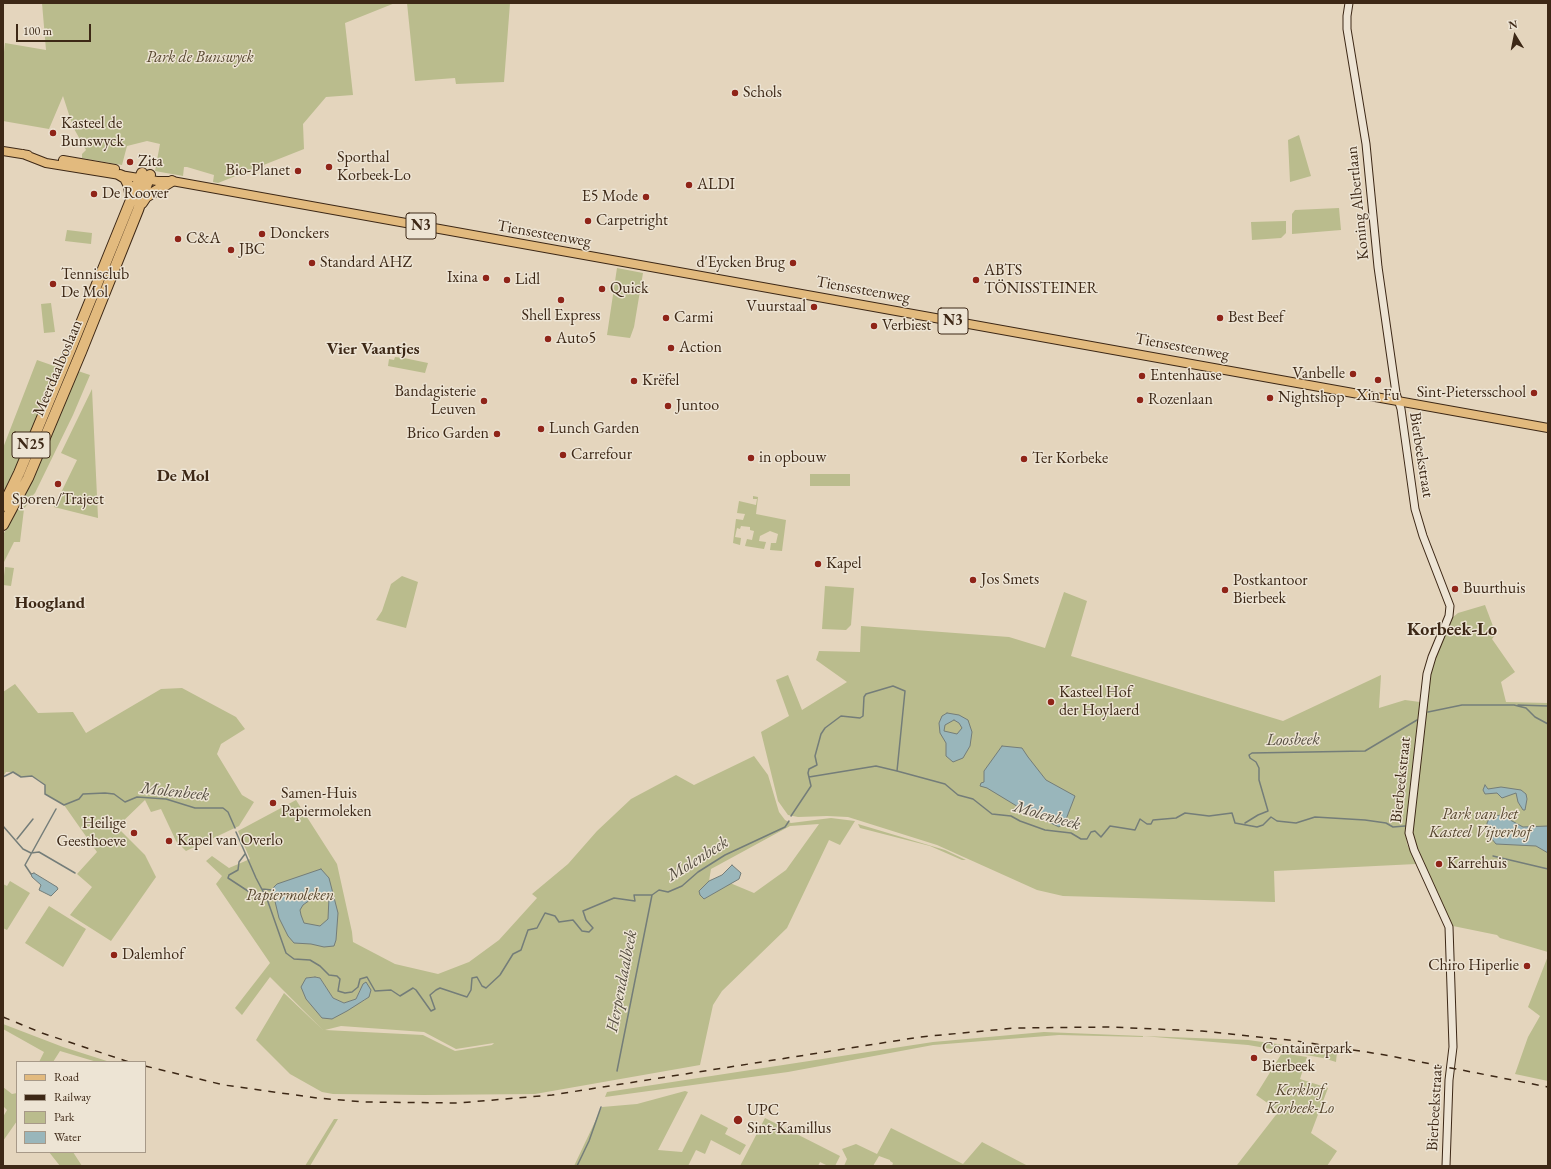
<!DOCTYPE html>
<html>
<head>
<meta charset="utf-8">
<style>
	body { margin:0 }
	#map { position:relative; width:1551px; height:1169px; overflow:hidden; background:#e4d5bd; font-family:"EB Garamond",serif }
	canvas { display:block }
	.frame { position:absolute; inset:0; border:4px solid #3d2816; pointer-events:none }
	.legend { position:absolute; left:16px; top:1061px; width:130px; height:92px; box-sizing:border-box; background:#ede4d4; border:1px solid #a79988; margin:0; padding:5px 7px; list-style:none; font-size:12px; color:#3d2816 }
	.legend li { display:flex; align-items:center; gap:8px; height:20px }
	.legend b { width:20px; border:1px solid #a79988 }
	.north { position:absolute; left:1495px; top:16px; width:40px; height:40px; -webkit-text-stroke:3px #ede4d4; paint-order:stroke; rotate:350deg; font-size:11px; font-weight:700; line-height:16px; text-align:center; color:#3d2816 }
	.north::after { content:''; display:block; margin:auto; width:14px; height:18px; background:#3d2816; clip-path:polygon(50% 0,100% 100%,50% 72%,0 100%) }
	.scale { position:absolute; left:16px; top:24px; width:75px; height:18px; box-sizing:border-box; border:2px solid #3d2816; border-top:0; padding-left:5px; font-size:12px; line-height:14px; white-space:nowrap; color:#3d2816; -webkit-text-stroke:3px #ede4d4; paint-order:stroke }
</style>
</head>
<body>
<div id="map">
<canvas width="1551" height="1169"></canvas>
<div class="frame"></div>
<ul class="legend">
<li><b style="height:5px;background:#e2ba7e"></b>Road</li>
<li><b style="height:5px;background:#3d2816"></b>Railway</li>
<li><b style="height:11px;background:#babc8d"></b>Park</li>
<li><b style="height:11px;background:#99b6bb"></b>Water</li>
</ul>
<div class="north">N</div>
<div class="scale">100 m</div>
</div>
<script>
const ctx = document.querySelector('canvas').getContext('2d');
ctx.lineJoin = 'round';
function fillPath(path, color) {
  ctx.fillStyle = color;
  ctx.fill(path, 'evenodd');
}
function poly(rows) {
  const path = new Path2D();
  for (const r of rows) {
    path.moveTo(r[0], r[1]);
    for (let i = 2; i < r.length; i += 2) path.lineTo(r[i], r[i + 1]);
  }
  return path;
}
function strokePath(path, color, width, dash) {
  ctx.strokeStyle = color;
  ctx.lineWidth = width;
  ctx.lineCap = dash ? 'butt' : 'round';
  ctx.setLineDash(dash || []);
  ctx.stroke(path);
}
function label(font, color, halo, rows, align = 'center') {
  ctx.font = font + ' "EB Garamond",serif';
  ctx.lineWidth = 3;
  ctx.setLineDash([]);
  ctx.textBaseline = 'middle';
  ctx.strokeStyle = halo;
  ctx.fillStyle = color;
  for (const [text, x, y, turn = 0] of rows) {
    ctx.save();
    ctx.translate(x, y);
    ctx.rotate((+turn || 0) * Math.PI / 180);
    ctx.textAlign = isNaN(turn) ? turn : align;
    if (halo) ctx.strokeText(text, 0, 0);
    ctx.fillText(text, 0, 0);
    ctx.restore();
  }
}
const green = poly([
	[42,3,395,3,345,23,353,95,326,97,303,124,304,149,218,183,213,182,214,175,187,167,184,167,183,176,155,171,160,144,147,141,127,146,122,165,82,158,82,154,86,150,73,127,63,96,49,129,3,121,3,61,5,43,46,50],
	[407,3,510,3,504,82,456,84,455,78,415,81],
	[1299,135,1311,176,1290,182,1288,140],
	[1339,208,1341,230,1292,234,1292,214,1295,210],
	[1286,221,1286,233,1281,238,1252,240,1251,222],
	[67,230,92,233,91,244,65,241],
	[617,268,643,273,634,327,630,338,607,335],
	[51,303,55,332,44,333,41,304],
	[395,357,404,358,428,363,425,373,388,366,389,359,394,360],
	[37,360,57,367,14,472,3,493,3,448],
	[78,371,90,375,73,415,35,493,28,501,19,506],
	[92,389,98,518,54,507,77,460,61,453],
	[810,474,850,474,850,486,810,486],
	[753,496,758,497,756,514,786,520,782,551,770,550,771,543,776,543,778,534,770,531,760,536,759,541,766,542,764,549,745,546,747,539,752,540,754,531,750,530,750,527,741,526,740,529,737,528,735,537,741,538,740,545,733,543,736,519,743,520,745,514,737,513,739,501,756,505,757,499,753,499],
	[31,499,24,509,20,542,14,542,3,564,3,535,18,507,24,506],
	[5,567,14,568,11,586,3,585],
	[402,576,418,582,406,628,376,620,382,611,391,584],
	[825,586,854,588,851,625,846,630,822,629],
	[1064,592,1087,601,1071,656,1283,721,1381,675,1379,708,1405,700,1420,702,1405,832,1407,844,1416,864,1274,871,1275,902,1063,896,1037,890,937,845,848,817,827,816,798,817,788,815,778,801,761,732,789,716,776,680,788,675,802,710,847,682,816,660,819,651,860,652,861,626,1009,637,1045,648],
	[1485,605,1496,634,1492,639,1515,672,1501,682,1506,702,1548,703,1548,952,1500,938,1497,935,1453,926,1412,836,1432,665,1452,618,1458,613],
	[15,684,38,713,73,712,86,733,161,689,182,688,236,717,245,729,221,744,217,754,242,795,254,802,239,826,186,851,176,841,161,809,151,812,145,800,117,827,145,855,156,877,111,941,70,915,92,887,77,874,97,852,64,805,45,794,45,785,39,780,32,776,21,777,13,772,6,772,3,777,3,692],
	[754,756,768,775,779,812,785,820,791,823,831,818,855,821,840,845,829,840,787,928,722,991,713,1005,700,1065,535,1094,424,1095,333,1094,322,1092,290,1074,256,1040,284,993,323,1030,270,977,242,1015,235,1008,270,963,216,884,222,876,206,861,212,856,229,868,250,859,238,831,296,800,337,864,352,932,353,942,395,964,438,974,469,962,499,940,537,898,532,894,568,864,597,831,631,799,676,775,694,785],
	[819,824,786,870,754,893,730,883,704,899,699,891,709,881,711,869,790,826],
	[315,977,320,978,333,998,344,1003,356,999,360,990,365,1000,322,1018,306,978],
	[341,1026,424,1032,456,1049,494,1043,492,1045,455,1051,423,1035,325,1030],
	[858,824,945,850,966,860,962,860,930,846,860,828],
	[10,881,30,893,7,930,3,928,3,884,7,886],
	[49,906,86,929,63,967,25,943],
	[1548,956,1548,1081,1515,1074,1528,1037,1540,1016,1528,1007],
	[3,1024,63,1047,110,1062,97,1062,60,1051,53,1062,39,1062,44,1052,3,1029],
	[1044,1032,1143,1036,1248,1040,1337,1052,1336,1062,1323,1058,1248,1045,1143,1036,1143,1037,1059,1035,933,1045,788,1072,605,1097,607,1092,933,1042],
	[1282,1053,1307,1057,1300,1079,1328,1088,1311,1133,1337,1151,1327,1166,1239,1166,1237,1165,1279,1111,1256,1095],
	[3,1087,12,1094,17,1093,17,1121,3,1141,3,1117,7,1110,3,1106],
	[685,1091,688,1092,658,1150,682,1152,701,1114,728,1128,725,1134,746,1145,740,1155,711,1140,705,1154,696,1150,688,1166,574,1166,602,1107,637,1104],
	[765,1118,840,1156,835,1166,828,1166,820,1162,818,1166,740,1166],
	[334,1119,338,1119,310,1166,305,1166],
	[891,1128,963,1164,982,1142,1028,1166,892,1166,893,1163,890,1161,890,1160,879,1156,873,1166,844,1166,847,1159,842,1149,856,1144,877,1154],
	[49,1152,73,1152,82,1166,60,1166]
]);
const water = poly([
	[947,713,959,715,968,720,972,732,970,746,963,758,953,762,946,756,946,743,940,733,939,723,942,716,947,713],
	[954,720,959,723,962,728,957,734,944,731,945,725,954,720],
	[1002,746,1022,748,1028,757,1046,780,1075,796,1065,822,1059,827,1020,808,987,788,980,786,981,783,984,782,984,771,1002,746],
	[1485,785,1488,789,1501,787,1521,790,1526,794,1527,799,1525,810,1523,810,1518,802,1516,793,1502,798,1497,793,1485,794,1483,790,1485,785],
	[1501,815,1523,827,1548,826,1548,853,1536,846,1496,844,1487,833,1487,823,1490,817,1501,815],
	[732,865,741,873,739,879,704,899,700,895,699,891,709,881,722,875,732,865],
	[321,869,329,878,338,913,336,940,334,946,324,947,311,944,294,943,288,936,279,918,272,889,277,884,321,869],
	[324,897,329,897,328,919,320,926,304,923,301,915,300,910,303,905,310,900,324,897],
	[34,873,57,887,58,889,51,896,39,890,41,885,32,877,31,874,34,873],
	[315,977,320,978,333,998,344,1003,356,999,363,984,366,982,371,990,369,997,347,1011,332,1019,322,1018,306,999,301,987,306,978,315,977]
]);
const stream = poly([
	[1518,705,1548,706],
	[1428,712,1462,705,1514,705,1526,708,1535,717,1548,724],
	[3,777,13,772,21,777,32,776,45,785,45,794,64,805,79,799,83,794,105,793,114,794,125,802,137,797,166,799,195,808,223,808,228,812,235,828],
	[809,777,876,766,897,771],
	[791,816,811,786,808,773,809,769,817,765,815,756,821,734,825,728,841,716,860,718,863,716,864,697,866,694,893,686,905,691,897,771,945,784,958,795,973,799,992,814,1011,816,1020,821,1045,830,1071,833,1081,839,1087,839,1091,832,1095,831,1101,837,1110,826,1135,830,1140,819,1147,824,1151,824,1153,820,1176,818,1185,813,1209,816,1232,813,1235,823,1257,827,1263,825,1271,817,1277,821,1296,823,1315,817,1365,820,1386,823,1393,827,1405,826],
	[1245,823,1258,815,1268,811,1259,780,1259,768,1256,762,1250,758,1249,755,1252,753,1365,751,1417,720],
	[3,826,23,849,31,853],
	[236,832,256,878,267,899,286,953,294,959,310,960,320,966,329,975,337,976,340,979,338,991,345,993,352,992,358,987,360,979,367,977,375,991,391,990,400,996,413,988,416,990,431,1011,435,1009,430,995,436,990,440,988,467,997,471,990,472,978,477,977,482,986,486,988,500,975,513,954,521,950,528,930,537,928,545,913,555,916,559,922,573,920,582,931,589,932,593,928,586,920,583,911,614,898,635,901,634,895,652,895,659,890,668,892,682,886,698,872,725,855,785,827,789,821],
	[17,839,33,819],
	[31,853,39,852,75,873],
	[245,854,239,862,238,870,229,875,228,878,254,895,266,897],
	[1493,856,1548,869],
	[31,874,25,865,56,809],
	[262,889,272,890],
	[617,1071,652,895],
	[577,1166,589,1141,601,1107]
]);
const secondary = poly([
	[1349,3,1347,16,1347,29,1366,144,1378,267,1396,393,1401,409,1415,509,1423,536,1450,606,1449,616,1432,657,1427,674,1409,833,1414,850,1449,927,1453,1047,1449,1080,1446,1166]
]);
const primary = poly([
	[3,151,28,155],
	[23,154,46,163,157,181,172,181,1548,428],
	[63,160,115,169]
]);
const highway = poly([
	[120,175,125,178,129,186,131,199],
	[142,203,146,197,172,181],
	[3,506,19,473,71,348,142,173],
	[3,525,28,478,81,352,138,210,150,175]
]);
const rail = poly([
	[3,1017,42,1033,129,1062],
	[145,1066,224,1085,317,1098,364,1102,458,1103,552,1095,920,1037,1015,1028,1109,1027,1202,1031,1297,1041,1385,1055,1548,1087]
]);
const markers = [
	[735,93,4,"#8f2418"],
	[53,133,4,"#8f2418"],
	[130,162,4,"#8f2418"],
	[329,167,4,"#8f2418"],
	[298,171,4,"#8f2418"],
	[689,185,4,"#8f2418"],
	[94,194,4,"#8f2418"],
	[646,197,4,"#8f2418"],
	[588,221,4,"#8f2418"],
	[262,234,4,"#8f2418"],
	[178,239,4,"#8f2418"],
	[231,250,4,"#8f2418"],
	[312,263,4,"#8f2418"],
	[793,263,4,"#8f2418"],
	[486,278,4,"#8f2418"],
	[507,280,4,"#8f2418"],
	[976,280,4,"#8f2418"],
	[53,284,4,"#8f2418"],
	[602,289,4,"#8f2418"],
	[561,300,4,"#8f2418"],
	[814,307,4,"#8f2418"],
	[666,318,4,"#8f2418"],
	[1220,318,4,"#8f2418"],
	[874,326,4,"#8f2418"],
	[548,339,4,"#8f2418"],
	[671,348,4,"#8f2418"],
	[1353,374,4,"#8f2418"],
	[1142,376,4,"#8f2418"],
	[1378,380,4,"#8f2418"],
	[634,381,4,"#8f2418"],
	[1534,393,4,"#8f2418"],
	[1270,398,4,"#8f2418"],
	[1140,400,4,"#8f2418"],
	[484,401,4,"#8f2418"],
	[668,406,4,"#8f2418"],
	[541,429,4,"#8f2418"],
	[497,434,4,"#8f2418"],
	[563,455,4,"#8f2418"],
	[751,458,4,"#8f2418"],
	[1024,459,4,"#8f2418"],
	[58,484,4,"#8f2418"],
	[818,564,4,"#8f2418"],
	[973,580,4,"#8f2418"],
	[1455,589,4,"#8f2418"],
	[1225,590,4,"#8f2418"],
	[1051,702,4,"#8f2418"],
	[273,803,4,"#8f2418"],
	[134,833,4,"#8f2418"],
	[169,841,4,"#8f2418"],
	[1439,864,4,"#8f2418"],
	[114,955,4,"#8f2418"],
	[1527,966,4,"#8f2418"],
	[1254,1058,4,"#8f2418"],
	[738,1120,5,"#8f2418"]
];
const shields = [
	[421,226,30],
	[953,321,30],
	[31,445,38]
];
const shieldNames = [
	["N3",421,226],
	["N3",953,321],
	["N25",31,445]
];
const parkNames = [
	["Park de Bunswyck",200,58],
	["Park van het",1480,815],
	["Kasteel Vijverhof",1480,833],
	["Papiermoleken",290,896],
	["Kerkhof",1300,1091],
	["Korbeek-Lo",1300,1109]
];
const poiNames = [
	["Schols",743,93],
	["Kasteel de",61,124],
	["Bunswyck",61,142],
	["Sporthal",337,158],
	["Korbeek-Lo",337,176],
	["Zita",138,162],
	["Bio-Planet",290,171,"right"],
	["ALDI",697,185],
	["De Roover",102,194],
	["E5 Mode",638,197,"right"],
	["Carpetright",596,221],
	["Donckers",270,234],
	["C&A",186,239],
	["JBC",239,250],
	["Standard AHZ",320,263],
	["d'Eycken Brug",785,263,"right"],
	["ABTS",984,271],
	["TÖNISSTEINER",984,289],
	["Tennisclub",61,275],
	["De Mol",61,293],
	["Ixina",478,278,"right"],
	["Lidl",515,280],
	["Quick",610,289],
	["Vuurstaal",806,307,"right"],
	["Shell Express",561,316,"center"],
	["Carmi",674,318],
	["Best Beef",1228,318],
	["Verbiest",882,326],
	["Auto5",556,339],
	["Action",679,348],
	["Vanbelle",1345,374,"right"],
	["Entenhause",1150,376],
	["Krëfel",642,381],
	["Bandagisterie",476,392,"right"],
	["Leuven",476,410,"right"],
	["Sint-Pietersschool",1526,393,"right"],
	["Xin Fu",1378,396,"center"],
	["Nightshop",1278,398],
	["Rozenlaan",1148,400],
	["Juntoo",676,406],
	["Lunch Garden",549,429],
	["Brico Garden",489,434,"right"],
	["Carrefour",571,455],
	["in opbouw",759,458],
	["Ter Korbeke",1032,459],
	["Sporen/Traject",58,500,"center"],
	["Kapel",826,564],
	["Jos Smets",981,580],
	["Postkantoor",1233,581],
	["Bierbeek",1233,599],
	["Buurthuis",1463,589],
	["Kasteel Hof",1059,693],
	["der Hoylaerd",1059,711],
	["Samen-Huis",281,794],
	["Papiermoleken",281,812],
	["Heilige",126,824,"right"],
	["Geesthoeve",126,842,"right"],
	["Kapel van Overlo",177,841],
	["Karrehuis",1447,864],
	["Dalemhof",122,955],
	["Chiro Hiperlie",1519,966,"right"],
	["Containerpark",1262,1049],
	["Bierbeek",1262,1067],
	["UPC",747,1111],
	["Sint-Kamillus",747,1129]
];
const streetNames = [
	["Koning Albertlaan",1358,203,-96],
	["Tiensesteenweg",544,234,10],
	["Tiensesteenweg",863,290,10],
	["Tiensesteenweg",1182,347,10],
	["Meerdaalboslaan",58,368,-67],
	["Bierbeekstraat",1421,455,81],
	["Bierbeekstraat",1401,780,-84],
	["Bierbeekstraat",1435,1108,-87]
];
const neighbourhoodNames = [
	["Vier Vaantjes",373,349],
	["De Mol",183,476],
	["Hoogland",50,603]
];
const waterNames = [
	["Loosbeek",1293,740,-1],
	["Molenbeek",175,792,6],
	["Molenbeek",1047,816,16],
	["Molenbeek",698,859,-32],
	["Herpendaalbeek",622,981,-79]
];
const quarterNames = [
	["Korbeek-Lo",1452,630]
];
fillPath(green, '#babc8d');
fillPath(water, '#99b6bb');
strokePath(water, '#747d79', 1);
strokePath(stream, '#747d79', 1.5);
strokePath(secondary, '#3d2816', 9);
strokePath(primary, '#3d2816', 10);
strokePath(highway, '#3d2816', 12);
strokePath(secondary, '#ede4d4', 7);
strokePath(primary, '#e2ba7e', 8);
strokePath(highway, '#e2ba7e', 10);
strokePath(rail, '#3d2816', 1.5, [7, 7]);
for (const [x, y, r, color] of markers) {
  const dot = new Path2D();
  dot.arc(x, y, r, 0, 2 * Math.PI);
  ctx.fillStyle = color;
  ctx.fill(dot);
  strokePath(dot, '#ede4d4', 1.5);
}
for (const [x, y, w] of shields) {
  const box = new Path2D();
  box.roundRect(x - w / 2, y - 13, w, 26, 3);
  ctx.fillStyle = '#ede4d4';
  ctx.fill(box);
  strokePath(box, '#3d2816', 1);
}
label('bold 15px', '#3d2816', null, shieldNames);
label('italic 16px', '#56462e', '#ede4d4', parkNames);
label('16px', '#3d2816', '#ede4d4', poiNames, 'left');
label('16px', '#3d2816', '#ede4d4', streetNames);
label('bold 17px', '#3d2816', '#ede4d4', neighbourhoodNames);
label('italic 17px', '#544c3f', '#ede4d4', waterNames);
label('bold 18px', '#3d2816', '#ede4d4', quarterNames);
</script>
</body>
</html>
